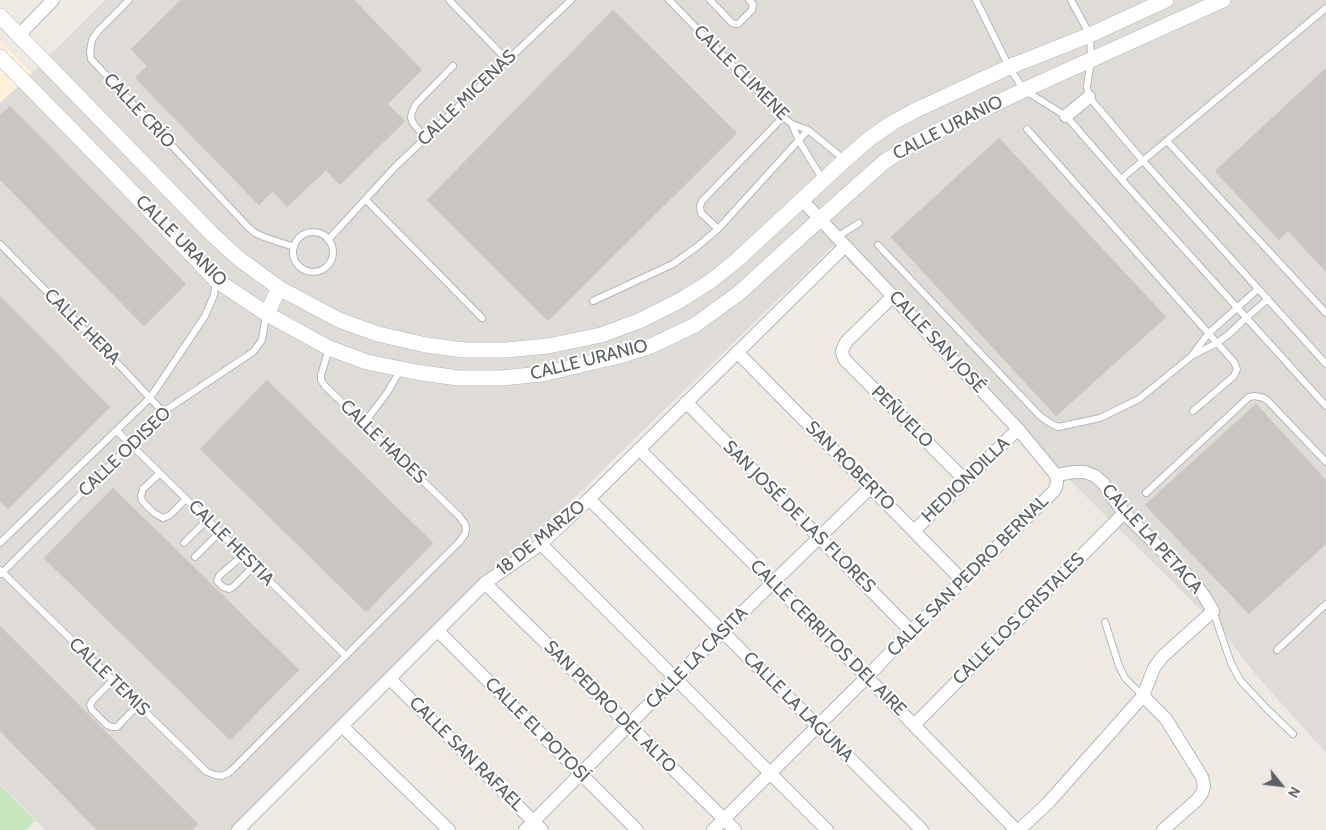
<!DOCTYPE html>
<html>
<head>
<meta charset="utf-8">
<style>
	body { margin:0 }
	#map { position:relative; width:1326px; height:830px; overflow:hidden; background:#eeeae3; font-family:Cabin,sans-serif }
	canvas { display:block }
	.north { position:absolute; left:1256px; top:760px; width:50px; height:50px; -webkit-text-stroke:4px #fff; paint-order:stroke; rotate:119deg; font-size:14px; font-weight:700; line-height:20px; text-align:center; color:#5b6164 }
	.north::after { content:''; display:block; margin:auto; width:18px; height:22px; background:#5b6164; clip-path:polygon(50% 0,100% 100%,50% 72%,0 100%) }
</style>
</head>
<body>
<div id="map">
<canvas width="1326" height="830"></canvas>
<div class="north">N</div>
</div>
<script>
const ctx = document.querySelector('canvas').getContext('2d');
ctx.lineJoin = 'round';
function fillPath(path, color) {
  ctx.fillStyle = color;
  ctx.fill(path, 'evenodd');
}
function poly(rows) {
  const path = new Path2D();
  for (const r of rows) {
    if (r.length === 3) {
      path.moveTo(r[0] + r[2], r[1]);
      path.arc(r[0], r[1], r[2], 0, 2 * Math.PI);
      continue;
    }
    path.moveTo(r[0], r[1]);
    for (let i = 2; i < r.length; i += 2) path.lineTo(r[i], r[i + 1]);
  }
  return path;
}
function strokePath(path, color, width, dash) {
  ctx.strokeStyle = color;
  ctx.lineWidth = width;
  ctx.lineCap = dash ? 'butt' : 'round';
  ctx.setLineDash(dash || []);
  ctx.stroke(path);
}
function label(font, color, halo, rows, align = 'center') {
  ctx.font = font + ' Cabin,sans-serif';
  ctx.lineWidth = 4;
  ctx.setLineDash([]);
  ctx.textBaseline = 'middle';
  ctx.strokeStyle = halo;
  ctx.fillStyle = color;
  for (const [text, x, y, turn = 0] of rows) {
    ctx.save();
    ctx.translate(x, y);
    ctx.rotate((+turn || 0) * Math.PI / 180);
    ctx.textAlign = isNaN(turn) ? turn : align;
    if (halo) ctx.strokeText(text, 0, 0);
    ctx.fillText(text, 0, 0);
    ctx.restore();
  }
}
const commercial = poly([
	[0,41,32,73,0,103]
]);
const industrial = poly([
	[105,0,1326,0,1326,753,1256,675,1223,632,833,246,232,830,45,830,0,784,0,103,32,73]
]);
const green = poly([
	[0,785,35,821,25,830,0,830]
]);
const building = poly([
	[181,0,354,0,422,70,388,104,405,121,340,185,326,170,287,207,273,191,259,205,135,78,147,66,131,49,181,0],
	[613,10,737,133,548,321,427,200,613,10],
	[1326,68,1326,272,1288,231,1279,240,1215,171,1326,68],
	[10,106,186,284,144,326,0,180,0,115,10,106],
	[999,138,1166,317,1056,416,891,237,999,138],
	[0,296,110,407,8,509,0,501,0,296],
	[267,380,433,543,366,612,200,449,267,380],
	[1256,404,1326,480,1326,544,1249,614,1145,505,1256,404],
	[113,488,299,670,230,740,44,558,113,488],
	[0,626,198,824,192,830,97,830,0,731,0,626]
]);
const service = poly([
	[129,0,98,31,92,40,90,51,91,59,248,227,255,233,264,237,294,247],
	[449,0,507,60],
	[669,0,783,117,792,124,808,130,845,160],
	[710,0,732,23,735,24,738,24,752,10,753,4,749,0],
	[976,0,1009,67,1024,90,1066,116,1121,179,1326,406],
	[1071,0,1090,35,1091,60,1087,86,1089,97,1143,161,1326,364],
	[792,124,799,141,823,180],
	[1027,129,1234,362,1237,369,1234,376,1193,411],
	[425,138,413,123,411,118,412,112,416,104,453,66],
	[1167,141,1326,313],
	[1121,179,1326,8],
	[366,200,482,318],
	[718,229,701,213,700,206,702,201,783,117],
	[313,252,20],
	[837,237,859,223],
	[328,240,396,166,571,0],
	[0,244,123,369,163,412],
	[878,245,1040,416,1050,423,1058,427,1100,418,1139,399,1193,355,1217,343,1228,335,1246,318,1268,299],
	[593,301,673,264,698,246,718,229,808,130],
	[1193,354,1208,334,1258,289],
	[364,423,387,393,401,369],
	[117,431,346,656],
	[160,473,143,489,141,496,142,501,154,513,163,518,170,515,186,499],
	[1146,493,1249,397,1255,396,1264,398,1268,401,1326,462],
	[0,543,150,398,205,316,214,295,216,281],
	[184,543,207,520],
	[243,555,219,576,217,581,223,587,229,589,233,587,254,566],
	[195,557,220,532],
	[0,570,207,772,215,775,222,776,228,773,232,770,460,541,465,534,466,529,465,524,459,516,325,386,321,380,321,375,329,349],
	[1,574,163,412,253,352,262,340,266,315],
	[1213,611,1231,663,1240,680,1267,709,1293,734],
	[1105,622,1119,666,1125,678,1143,696],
	[1277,650,1326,604],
	[113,680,93,700,90,705,92,710,107,725,112,727,117,727,138,705]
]);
const minor = poly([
	[19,35,53,0],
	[1066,116,1089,97],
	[893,296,846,342,842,351,843,356,845,360,965,480],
	[737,352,963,581],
	[686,402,911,631],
	[639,449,867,677,1016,830],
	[589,499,922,830],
	[914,531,1018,429],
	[541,544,827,830],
	[485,583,735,830],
	[438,631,637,830],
	[390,679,542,830],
	[1143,696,1166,719,1202,777,1204,786,1202,793,1197,800,1163,830],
	[914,725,1124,513],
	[342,726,449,830],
	[238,830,485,583,541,544,589,499,845,246],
	[525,830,675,678,871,487],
	[713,830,867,677,911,631,1054,491,1056,487,1057,481,1056,475,1018,429,802,200],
	[1019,830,1048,803,1143,696,1154,668,1162,657,1213,611,1204,596,1193,581,1124,513,1103,483,1095,476,1085,472,1074,472,1056,475]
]);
const tertiary = poly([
	[0,16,212,234,238,258,279,288,339,320,378,334,426,345,464,350,506,350,548,346,601,335,639,321,679,301,711,281,737,260,845,160,869,139,892,123,914,111,1009,67,1090,35,1166,0],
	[0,57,107,166,216,280,267,314,329,348,367,362,416,372,458,378,502,378,542,374,619,356,651,346,695,325,739,293,820,219,884,162,904,149,925,137,1024,90,1223,0],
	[267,314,279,288]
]);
const streetNames = [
	["CALLE CLIMENE",741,73,45],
	["CALLE MICENAS",467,98,-44],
	["CALLE CRÍO",139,111,47],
	["CALLE URANIO",948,128,-27],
	["CALLE URANIO",181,241,45],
	["CALLE HERA",82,327,45],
	["CALLE SAN JOSÉ",937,342,47],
	["CALLE URANIO",589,360,-14],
	["PEÑUELO",902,417,45],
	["CALLE HADES",383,442,44],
	["CALLE ODISEO",125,452,-44],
	["SAN ROBERTO",850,466,45],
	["HEDIONDILLA",966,480,-44],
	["SAN JOSÉ DE LAS FLORES",799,517,45],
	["18 DE MARZO",541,538,-39],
	["CALLE LA PETACA",1152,539,48],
	["CALLE HESTIA",231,543,45],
	["CALLE SAN PEDRO BERNAL",968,576,-45],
	["CALLE LOS CRISTALES",1019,619,-45],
	["CALLE CERRITOS DEL AIRE",828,638,45],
	["CALLE LA CASITA",697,658,-45],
	["CALLE TEMIS",109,677,44],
	["SAN PEDRO DEL ALTO",610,707,45],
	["CALLE LA LAGUNA",798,707,45],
	["CALLE EL POTOSÍ",537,730,45],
	["CALLE SAN RAFAEL",466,754,45]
];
fillPath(commercial, '#fef0d9');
fillPath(industrial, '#dfdcd8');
fillPath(green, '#c5e6bf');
fillPath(building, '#c9c5c0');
strokePath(building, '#d3cbc2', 1);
strokePath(service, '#b4b7bb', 8);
strokePath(minor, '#b4b7bb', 14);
strokePath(tertiary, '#b4b7bb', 16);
strokePath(service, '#fff', 6);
strokePath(minor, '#fff', 12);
strokePath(tertiary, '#fff', 15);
label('18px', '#5b6164', '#fff', streetNames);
</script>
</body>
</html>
